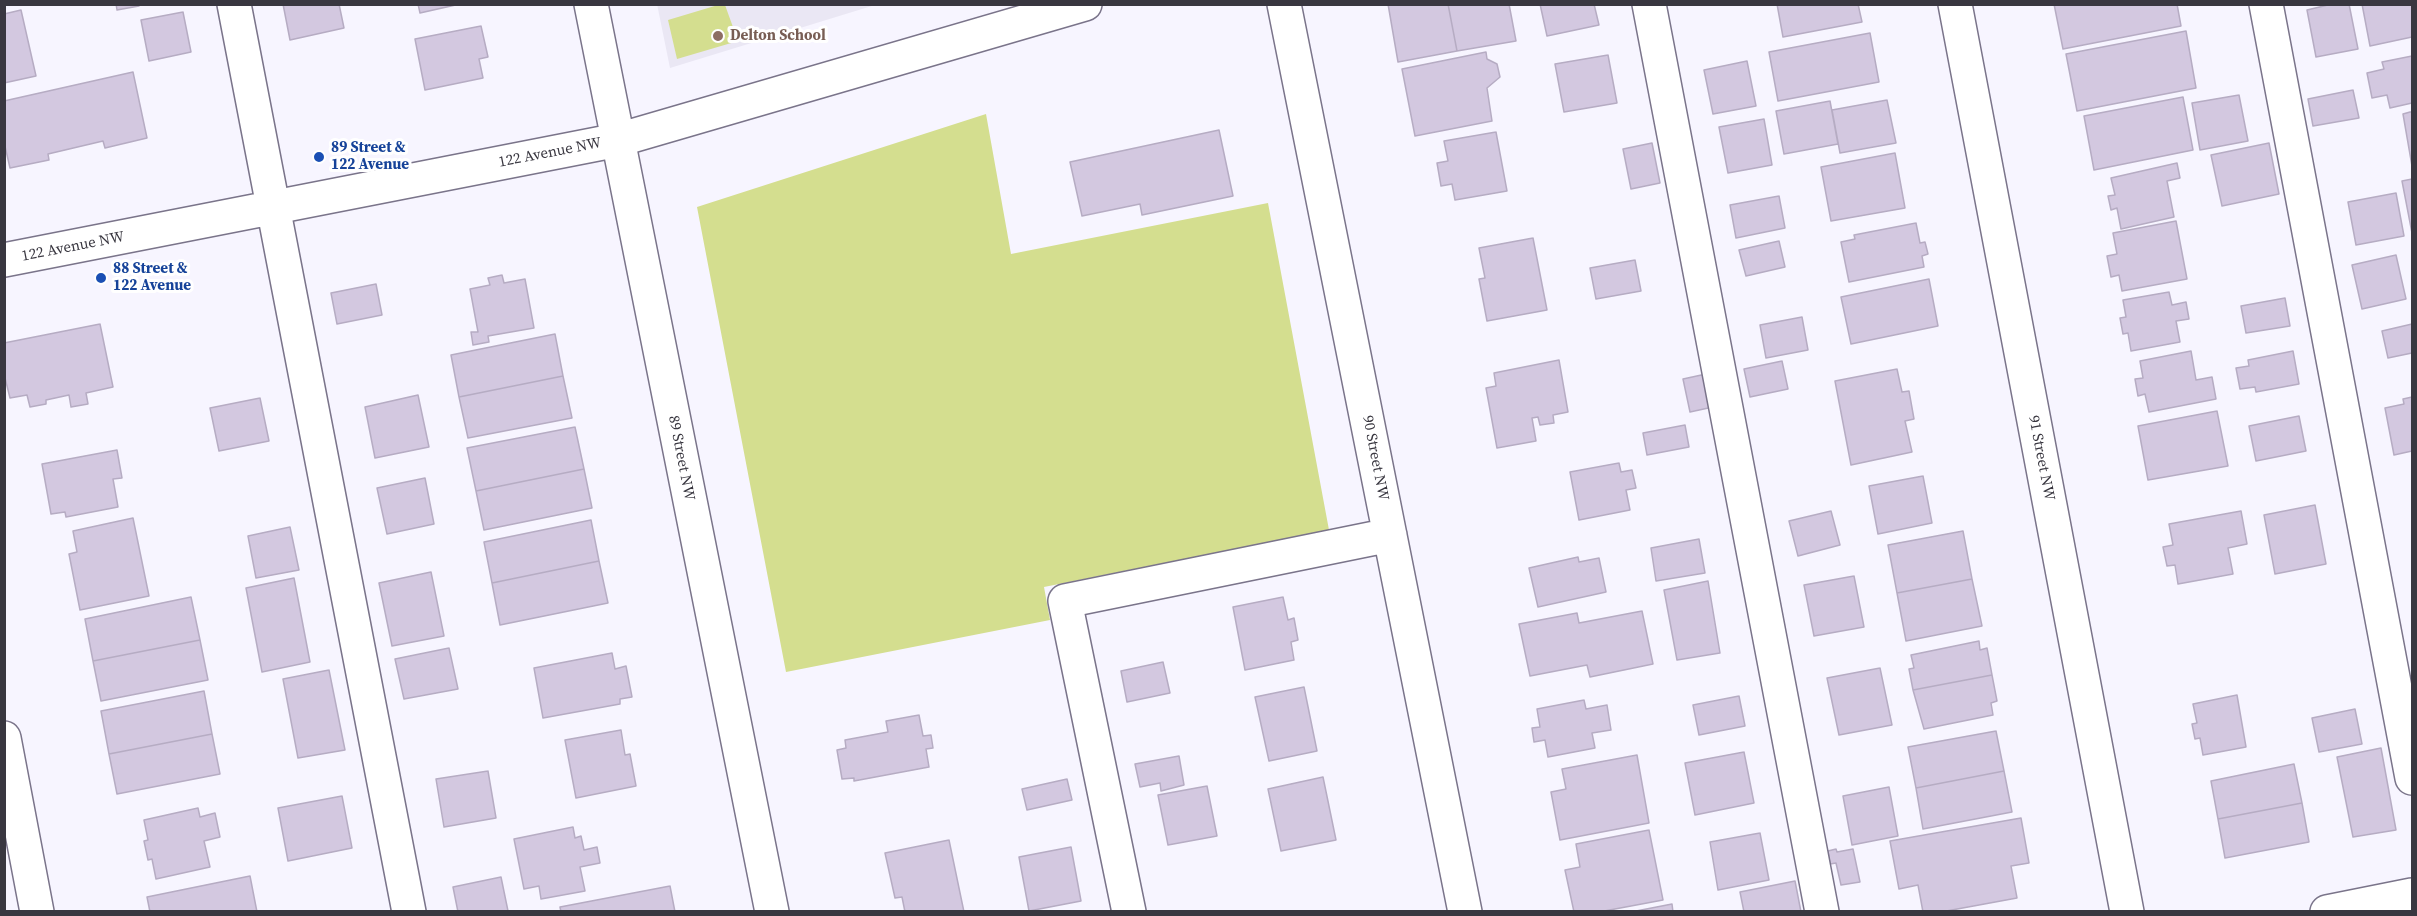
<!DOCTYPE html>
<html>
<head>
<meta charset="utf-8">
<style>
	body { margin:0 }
	#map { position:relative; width:2417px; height:916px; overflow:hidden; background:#f7f5ff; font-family:"Source Serif 4",serif }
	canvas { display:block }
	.frame { position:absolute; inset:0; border:6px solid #393740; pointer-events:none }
</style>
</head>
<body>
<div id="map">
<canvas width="2417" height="916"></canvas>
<div class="frame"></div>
</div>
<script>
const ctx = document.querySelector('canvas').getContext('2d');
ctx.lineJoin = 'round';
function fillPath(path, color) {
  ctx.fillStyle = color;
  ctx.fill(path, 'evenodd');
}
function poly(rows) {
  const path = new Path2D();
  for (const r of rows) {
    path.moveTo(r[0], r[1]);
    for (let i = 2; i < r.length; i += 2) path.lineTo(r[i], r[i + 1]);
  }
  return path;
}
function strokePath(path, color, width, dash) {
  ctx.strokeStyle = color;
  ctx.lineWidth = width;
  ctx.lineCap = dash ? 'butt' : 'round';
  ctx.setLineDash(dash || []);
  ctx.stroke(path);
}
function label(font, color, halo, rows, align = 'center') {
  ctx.font = font + ' "Source Serif 4",serif';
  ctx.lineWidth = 6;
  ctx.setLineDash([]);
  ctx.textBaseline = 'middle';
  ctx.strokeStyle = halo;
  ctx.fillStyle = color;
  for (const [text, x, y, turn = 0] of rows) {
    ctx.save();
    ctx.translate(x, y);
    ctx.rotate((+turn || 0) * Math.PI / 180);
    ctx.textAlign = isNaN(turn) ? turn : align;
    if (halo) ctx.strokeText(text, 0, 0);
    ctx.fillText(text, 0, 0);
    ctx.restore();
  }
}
const built = poly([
	[657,4,875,5,670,68]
]);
const green = poly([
	[718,5,725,5,738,41,677,59,668,20],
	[986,114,1011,254,1268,203,1329,530,1044,587,1050,620,786,672,697,207]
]);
const building = poly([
	[116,4,139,4,139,6,117,10,116,4],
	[283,4,339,4,344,28,290,40,283,4],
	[418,4,460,4,420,13,418,4],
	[1388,4,1448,4,1457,51,1398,62,1388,4],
	[1448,4,1509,4,1516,41,1457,51,1448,4],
	[1540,4,1594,4,1599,25,1547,36,1540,4],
	[1777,4,1858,4,1862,22,1783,37,1777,4],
	[2054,4,2177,4,2181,26,2063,49,2054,4],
	[2332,4,2349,4,2358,49,2316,57,2307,10,2332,4],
	[2362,4,2412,4,2412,37,2370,46,2362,4],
	[21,10,36,76,4,83,4,14,21,10],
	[183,12,191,52,149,61,141,20,183,12],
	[481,26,488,57,479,59,483,78,425,90,415,39,481,26],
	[2186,31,2196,88,2077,111,2066,54,2186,31],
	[1870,33,1879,82,1778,101,1769,52,1870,33],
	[1486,52,1487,59,1497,64,1500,77,1487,88,1492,121,1415,136,1402,69,1486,52],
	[1608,55,1617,103,1564,112,1555,64,1608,55],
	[2412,56,2412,103,2390,108,2387,95,2372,98,2367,73,2384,69,2382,62,2412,56],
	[1747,61,1756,106,1713,114,1704,70,1747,61],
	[133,72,147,138,105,148,103,141,48,154,49,160,10,168,4,142,4,101,133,72],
	[2353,90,2359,118,2313,126,2308,99,2353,90],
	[2239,95,2248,141,2200,150,2192,103,2239,95],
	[2183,97,2193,150,2094,170,2084,116,2183,97],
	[1887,100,1896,143,1840,153,1832,110,1887,100],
	[1830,101,1838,144,1784,154,1776,111,1830,101],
	[2410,112,2412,112,2412,166,2403,114,2410,112],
	[1764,119,1772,165,1728,173,1719,127,1764,119],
	[1219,130,1233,196,1142,215,1140,204,1082,216,1070,162,1219,130],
	[1496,132,1507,191,1455,200,1452,184,1441,186,1437,163,1448,161,1444,141,1496,132],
	[1652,143,1660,183,1631,189,1623,149,1652,143],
	[2269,143,2279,194,2222,206,2211,155,2269,143],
	[1895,153,1905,208,1831,221,1821,167,1895,153],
	[2177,163,2180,178,2167,181,2174,217,2121,229,2117,208,2111,210,2108,196,2115,195,2111,178,2177,163],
	[2412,179,2412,233,2402,181,2412,179],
	[2396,193,2404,236,2356,245,2348,202,2396,193],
	[1779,196,1785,228,1736,238,1730,205,1779,196],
	[2176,221,2187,279,2122,291,2119,275,2111,277,2107,256,2117,254,2113,233,2176,221],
	[1916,223,1920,243,1925,242,1928,254,1922,256,1924,267,1849,282,1841,242,1855,239,1854,235,1916,223],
	[1533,238,1547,310,1487,321,1479,279,1485,278,1479,248,1533,238],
	[1779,241,1785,267,1746,276,1739,250,1779,241],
	[2396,255,2406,299,2362,309,2352,265,2396,255],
	[1635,260,1641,291,1596,299,1590,268,1635,260],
	[502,275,504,283,525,279,534,328,488,336,489,342,473,345,471,332,478,332,470,289,490,285,488,278,502,275],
	[1929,279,1938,326,1851,344,1841,297,1929,279],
	[376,284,382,315,337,324,331,293,376,284],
	[2169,292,2172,305,2186,302,2189,319,2176,321,2180,342,2131,351,2128,333,2123,334,2120,318,2126,317,2123,300,2169,292],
	[2285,298,2290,326,2246,333,2241,306,2285,298],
	[1802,317,1808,350,1766,358,1760,325,1802,317],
	[100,324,113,387,86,393,88,404,71,407,69,395,46,400,46,404,30,407,27,395,10,398,4,374,4,343,100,324],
	[2412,324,2412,353,2388,358,2382,331,2412,324],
	[555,334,563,376,459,397,451,355,555,334],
	[2191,351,2196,380,2212,377,2216,399,2149,412,2145,394,2138,396,2135,379,2143,378,2140,361,2191,351],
	[2293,351,2299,384,2256,392,2255,387,2240,389,2236,368,2249,366,2248,360,2293,351],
	[1559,360,1568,412,1553,415,1554,423,1540,425,1538,417,1532,418,1536,441,1497,448,1486,388,1496,386,1494,373,1559,360],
	[1782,361,1788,389,1750,397,1744,369,1782,361],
	[1897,369,1902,392,1909,391,1914,419,1905,421,1912,452,1851,465,1835,381,1897,369],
	[1706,374,1713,407,1690,412,1683,379,1706,374],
	[563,376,572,418,468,438,459,397,563,376],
	[418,395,429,447,375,458,365,407,418,395],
	[2412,397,2412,451,2394,455,2385,408,2404,404,2403,399,2412,397],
	[260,398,269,441,219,451,210,408,260,398],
	[2217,411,2228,466,2148,480,2138,426,2217,411],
	[2299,416,2306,451,2256,461,2249,426,2299,416],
	[1685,425,1689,447,1647,455,1643,433,1685,425],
	[575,427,584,469,476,491,467,448,575,427],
	[117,450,122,478,113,479,118,507,66,517,65,512,51,514,42,464,117,450],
	[1619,463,1621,472,1632,470,1636,488,1626,490,1630,510,1579,520,1570,472,1619,463],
	[584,469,592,508,484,530,476,491,584,469],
	[1923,476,1932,523,1878,534,1869,486,1923,476],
	[425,478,434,524,387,534,377,488,425,478],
	[2315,505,2326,564,2275,574,2264,515,2315,505],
	[1831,511,1840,545,1798,556,1789,521,1831,511],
	[2241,511,2247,544,2228,548,2233,574,2178,584,2175,565,2167,566,2163,547,2173,545,2169,524,2241,511],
	[133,518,149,596,80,610,69,554,77,552,73,531,133,518],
	[591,520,599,561,492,583,484,542,591,520],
	[290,527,299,570,256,578,248,536,290,527],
	[1963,531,1972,579,1897,593,1888,545,1963,531],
	[1699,539,1705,573,1656,581,1651,548,1699,539],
	[1578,557,1579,562,1599,558,1606,592,1538,607,1529,568,1578,557],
	[599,561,608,603,500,625,492,583,599,561],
	[431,572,444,636,392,646,379,583,431,572],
	[1854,576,1864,627,1814,636,1804,585,1854,576],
	[294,578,310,662,262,672,246,588,294,578],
	[1972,579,1982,626,1906,641,1897,593,1972,579],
	[1708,581,1720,653,1677,660,1664,590,1708,581],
	[191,597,200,640,93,661,85,619,191,597],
	[1283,597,1288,620,1294,618,1298,640,1291,642,1294,660,1245,670,1233,607,1283,597],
	[1642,611,1653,664,1590,677,1587,665,1530,676,1519,624,1577,613,1579,623,1642,611],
	[200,640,208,680,101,701,93,661,200,640],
	[1979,641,1980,650,1987,648,1992,675,1913,690,1909,669,1914,668,1911,655,1979,641],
	[449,648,458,689,404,699,395,659,449,648],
	[612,653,615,669,626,666,632,697,620,699,620,704,543,718,534,668,612,653],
	[1163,662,1170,693,1127,702,1121,671,1163,662],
	[1880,668,1892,725,1839,735,1827,678,1880,668],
	[329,670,345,750,298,758,283,679,329,670],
	[1992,675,1997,701,1991,703,1993,715,1924,729,1913,690,1992,675],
	[1304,687,1317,751,1269,761,1255,697,1304,687],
	[204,691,212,734,109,754,101,711,204,691],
	[2237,695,2246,747,2203,755,2200,738,2195,739,2192,724,2197,723,2193,704,2237,695],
	[1739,696,1745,726,1699,735,1693,705,1739,696],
	[1584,700,1586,709,1607,705,1611,730,1592,733,1595,748,1548,757,1545,740,1534,742,1532,728,1540,727,1537,709,1584,700],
	[2355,709,2362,744,2319,752,2312,718,2355,709],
	[919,715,923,736,931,735,933,748,926,749,929,767,854,781,854,778,842,779,837,750,846,748,845,740,888,732,886,721,919,715],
	[621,730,625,755,630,754,636,786,576,798,565,740,621,730],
	[1996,731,2004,771,1916,788,1908,747,1996,731],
	[212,734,220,774,117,794,109,754,212,734],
	[2381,748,2396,830,2353,837,2337,757,2381,748],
	[1744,752,1754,803,1695,815,1685,763,1744,752],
	[1637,755,1649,823,1560,840,1551,792,1566,789,1562,769,1637,755],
	[1179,756,1184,785,1161,791,1160,783,1140,787,1135,764,1179,756],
	[2294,764,2302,803,2218,819,2211,781,2294,764],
	[488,771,496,818,444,827,436,779,488,771],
	[2004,771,2012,812,1923,829,1916,788,2004,771],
	[1323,777,1336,840,1281,851,1268,789,1323,777],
	[1067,779,1072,800,1027,810,1022,789,1067,779],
	[1207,786,1217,836,1168,845,1158,795,1207,786],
	[1889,787,1898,836,1852,845,1843,796,1889,787],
	[342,796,352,848,288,861,278,808,342,796],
	[2302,803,2309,842,2225,858,2218,819,2302,803],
	[198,808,200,817,215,813,220,837,204,841,210,867,156,879,152,859,148,860,144,841,148,840,144,820,198,808],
	[2021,818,2029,863,2011,866,2017,898,1941,912,1923,912,1918,885,1899,889,1890,841,2021,818],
	[573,827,575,838,581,836,584,850,597,847,600,863,580,867,585,891,541,899,539,886,524,889,514,839,573,827],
	[1649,830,1663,900,1599,912,1574,912,1565,870,1580,867,1576,844,1649,830],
	[1760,833,1769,880,1718,890,1710,842,1760,833],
	[949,840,964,912,905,912,902,897,895,898,885,853,949,840],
	[1071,847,1081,901,1029,911,1019,857,1071,847],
	[1836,849,1837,852,1853,849,1860,882,1841,885,1836,863,1830,864,1828,851,1836,849],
	[250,876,257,912,150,912,147,897,250,876],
	[501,877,508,911,458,912,453,887,501,877],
	[1795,881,1801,912,1744,912,1740,892,1795,881],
	[670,886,675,912,561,912,560,907,670,886],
	[1672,904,1673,912,1631,912,1672,904]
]);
const minor = poly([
	[234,4,409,912],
	[591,4,772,912],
	[1284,4,1465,912],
	[1649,4,1822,912],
	[1955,4,2127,912],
	[2266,4,2412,778],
	[4,260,618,140,1085,4],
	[4,738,37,912],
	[1129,912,1065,601,1390,535],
	[2327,912,2412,895]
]);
const markers = [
	[718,36,6,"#8d6e63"],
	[319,157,6,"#1a4fb4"],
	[101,278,6,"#1a4fb4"]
];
const educationNames = [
	["Delton School",730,36]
];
const transitNames = [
	["89 Street &",331,148],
	["122 Avenue",331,165],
	["88 Street &",113,269],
	["122 Avenue",113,286]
];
const streetNames = [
	["122 Avenue NW",550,153,-11],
	["122 Avenue NW",73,247,-11],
	["89 Street NW",681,458,79],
	["90 Street NW",1375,458,79],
	["91 Street NW",2041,458,79]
];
fillPath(built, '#eae7f4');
fillPath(green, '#d4de8f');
fillPath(building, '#d3c8e0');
strokePath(building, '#b6acc3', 1.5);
strokePath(minor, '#7a748a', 36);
strokePath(minor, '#fff', 33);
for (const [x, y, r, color] of markers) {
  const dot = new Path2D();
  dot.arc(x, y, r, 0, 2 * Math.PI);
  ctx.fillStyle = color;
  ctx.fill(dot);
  strokePath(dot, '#fff', 2);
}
label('bold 15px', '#785e54', '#fff', educationNames, 'left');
label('bold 15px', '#164399', '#fff', transitNames, 'left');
label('15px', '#393740', '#fff', streetNames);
</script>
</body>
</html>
